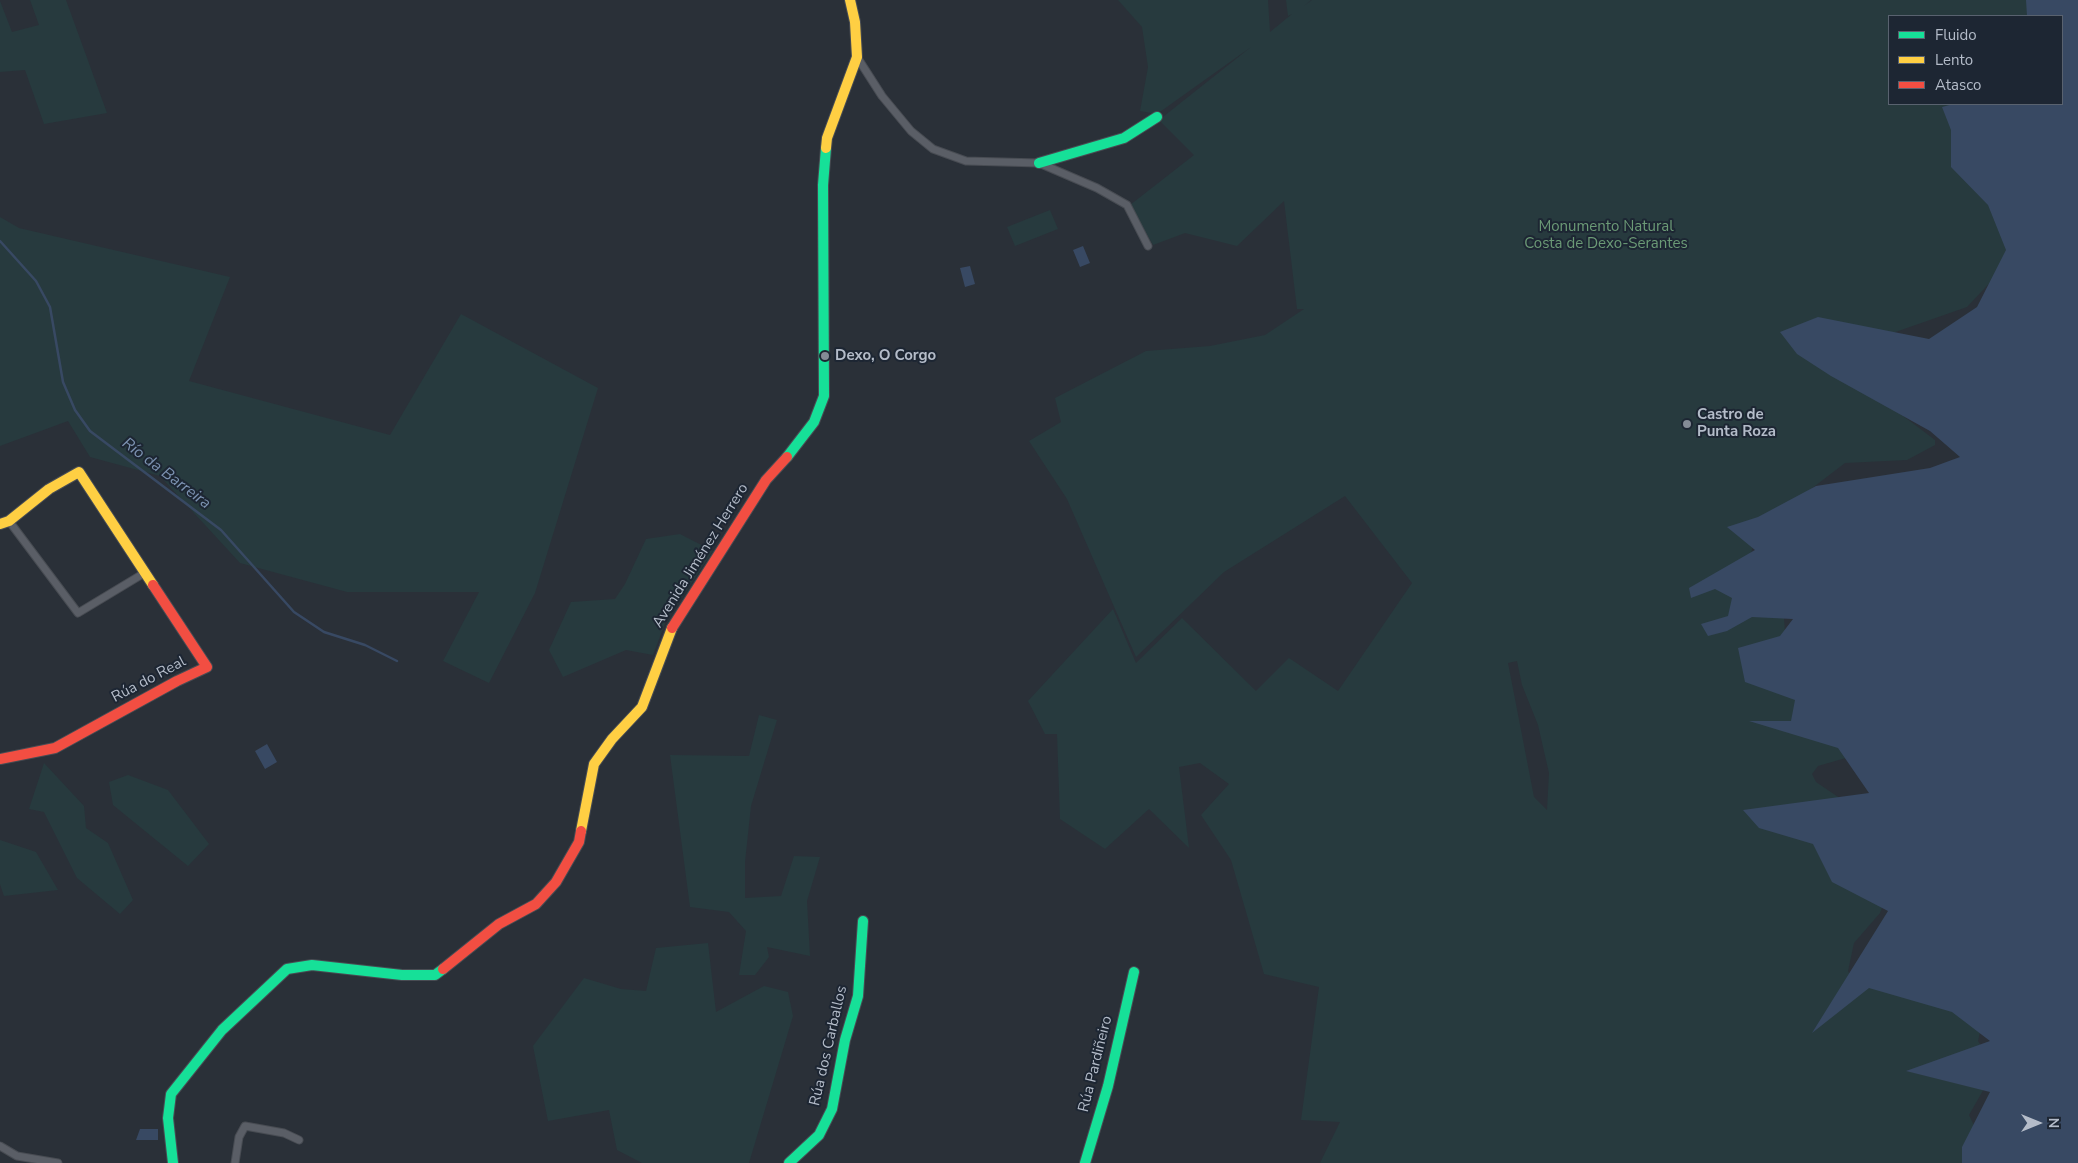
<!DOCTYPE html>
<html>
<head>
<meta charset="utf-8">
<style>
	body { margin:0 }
	#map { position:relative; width:2078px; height:1163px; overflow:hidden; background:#2a3038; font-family:"Nunito Sans",sans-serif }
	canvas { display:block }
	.legend { position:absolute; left:1888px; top:15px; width:175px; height:90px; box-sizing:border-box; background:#1d2633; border:1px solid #59626f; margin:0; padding:6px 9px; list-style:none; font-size:15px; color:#b4bcc9 }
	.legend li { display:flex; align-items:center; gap:10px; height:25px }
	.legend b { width:25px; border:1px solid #59626f }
	.north { position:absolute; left:2013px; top:1098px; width:50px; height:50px; -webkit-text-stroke:4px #1d2633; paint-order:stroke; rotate:90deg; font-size:14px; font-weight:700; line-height:20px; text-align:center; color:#b4bcc9 }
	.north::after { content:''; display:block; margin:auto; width:18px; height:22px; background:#b4bcc9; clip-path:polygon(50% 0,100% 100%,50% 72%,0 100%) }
</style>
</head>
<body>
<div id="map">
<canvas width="2078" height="1163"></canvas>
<ul class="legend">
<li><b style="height:6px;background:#16e098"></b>Fluido</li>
<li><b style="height:6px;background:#ffcf43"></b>Lento</li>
<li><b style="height:6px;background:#f24e42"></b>Atasco</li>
</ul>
<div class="north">N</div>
</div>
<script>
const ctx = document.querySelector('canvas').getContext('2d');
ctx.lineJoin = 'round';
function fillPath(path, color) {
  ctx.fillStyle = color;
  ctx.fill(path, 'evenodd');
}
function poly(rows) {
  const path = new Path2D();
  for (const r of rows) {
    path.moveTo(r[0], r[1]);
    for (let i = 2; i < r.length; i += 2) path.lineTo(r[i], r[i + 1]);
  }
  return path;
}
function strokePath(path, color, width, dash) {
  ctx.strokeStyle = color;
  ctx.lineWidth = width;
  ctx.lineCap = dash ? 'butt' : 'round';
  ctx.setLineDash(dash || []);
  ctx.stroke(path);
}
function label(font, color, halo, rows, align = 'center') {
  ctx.font = font + ' "Nunito Sans",sans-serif';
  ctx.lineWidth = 4;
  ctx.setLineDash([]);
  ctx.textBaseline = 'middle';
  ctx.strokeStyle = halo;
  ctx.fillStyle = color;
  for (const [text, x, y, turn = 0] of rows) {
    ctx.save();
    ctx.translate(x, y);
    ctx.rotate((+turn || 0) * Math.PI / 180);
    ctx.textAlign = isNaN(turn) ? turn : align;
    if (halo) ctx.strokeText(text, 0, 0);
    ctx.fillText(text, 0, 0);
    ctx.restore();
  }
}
const green = poly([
	[30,0,66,0,107,113,44,124,25,70,0,72,0,1,12,32,39,25],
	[1118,0,1268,0,1270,32,1292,14,1288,16,1286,0,1311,0,1304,6,1312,0,2042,0,2048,16,1889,16,1889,104,1986,104,2013,242,1999,273,1967,307,1884,336,1882,400,1935,440,1935,445,1907,460,1845,463,1794,502,1755,537,1750,558,1784,618,1785,633,1803,700,1863,753,1818,766,1812,774,1816,782,1850,805,1885,900,1880,913,1854,943,1848,971,1849,973,1905,967,1980,1032,1978,1041,1987,1055,1985,1087,1969,1115,1992,1163,1320,1163,1340,1122,1301,1120,1319,987,1264,974,1231,860,1201,815,1229,784,1200,763,1179,767,1189,848,1149,809,1105,849,1060,819,1057,734,1045,734,1028,701,1113,609,1136,663,1182,618,1256,691,1289,658,1338,691,1412,583,1345,496,1224,572,1136,657,1067,499,1029,441,1061,422,1055,398,1146,351,1210,346,1265,335,1304,309,1297,309,1284,201,1237,246,1185,233,1153,245,1130,205,1194,155,1159,120,1251,47,1157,114,1140,111,1148,67,1142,27],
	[1517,661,1522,685,1538,725,1549,773,1547,810,1534,797,1508,663],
	[1050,210,1058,229,1015,246,1007,227],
	[0,217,19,228,230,277,189,381,390,435,461,314,598,388,535,593,489,683,443,661,479,592,347,592,240,563,160,476,90,457,68,421,0,446],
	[680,534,713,551,666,621,653,655,626,650,563,677,549,650,571,602,615,599,625,584,646,539],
	[759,715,777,720,751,806,745,862,745,898,781,896,794,856,820,857,807,901,810,956,767,947,769,957,755,975,739,975,746,931,729,912,690,907,670,755,749,756],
	[44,763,84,806,86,828,108,843,133,900,120,914,77,878,44,812,29,809],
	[128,775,168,790,209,844,188,866,113,805,109,782],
	[0,840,36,852,58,890,4,896,0,884],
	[708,943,716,1012,764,986,788,992,793,1016,749,1163,642,1163,617,1150,609,1110,548,1121,533,1046,584,978,621,989,646,991,656,948]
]);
const water = poly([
	[2026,0,2078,0,2078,1163,1962,1163,1962,1147,1990,1092,1906,1071,1990,1041,1952,1012,1869,988,1812,1033,1888,911,1832,882,1813,844,1759,828,1743,810,1869,793,1838,748,1749,721,1791,721,1795,700,1745,682,1738,648,1780,636,1793,619,1752,617,1727,631,1708,636,1701,624,1728,616,1732,598,1715,589,1691,598,1689,588,1755,550,1727,527,1758,517,1816,486,1930,468,1960,457,1930,431,1831,376,1797,354,1780,332,1818,317,1929,339,1977,307,2006,250,1988,205,1951,167,1951,130,1942,107,1953,104,2062,104,2062,16,2027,16],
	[1083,246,1090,263,1080,267,1073,250],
	[970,266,975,284,965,287,960,268],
	[267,744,277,762,265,769,255,751],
	[140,1129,158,1129,158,1140,136,1140]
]);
const stream = poly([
	[0,241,36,281,50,307,63,382,75,410,90,431,221,530,294,612,324,632,365,645,397,661]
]);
const street = poly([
	[857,57,882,96,911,131,933,149,966,161,1039,163,1097,188,1127,205,1148,246],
	[9,521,78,613,146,572],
	[0,1146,17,1156,58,1163],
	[235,1163,239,1137,245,1126,284,1133,299,1140]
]);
const fast = poly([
	[1039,163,1124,138,1157,117],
	[787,457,814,422,824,396,823,185,826,148],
	[173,1163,168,1118,171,1094,222,1030,287,969,312,965,402,975,435,975,443,969],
	[789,1163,819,1135,832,1109,845,1040,858,996,863,921],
	[1085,1163,1108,1086,1134,972]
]);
const slow = poly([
	[826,148,827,138,857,57,855,22,850,0],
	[0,524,9,521,49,489,79,472,153,585],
	[581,831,594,764,612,739,642,707,672,628]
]);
const jam = poly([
	[672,628,766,480,787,457],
	[0,759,55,748,177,681,207,667,153,585],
	[443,969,499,924,536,904,556,882,579,842,581,831]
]);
const markers = [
	[825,356,5,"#848b96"],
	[1687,424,5,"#848b96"]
];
const parkNames = [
	["Monumento Natural",1606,227],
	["Costa de Dexo-Serantes",1606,244]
];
const poiNames = [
	["Dexo, O Corgo",835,356],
	["Castro de",1697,415],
	["Punta Roza",1697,432]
];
const streetNames = [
	["Avenida Jiménez Herrero",701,556,-58],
	["Rúa do Real",149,680,-28],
	["Rúa dos Carballos",829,1046,-77],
	["Rúa Pardiñeiro",1096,1064,-76]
];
const waterNames = [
	["Río da Barreira",166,474,37]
];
fillPath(green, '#273a3e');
fillPath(water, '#384963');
strokePath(stream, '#384963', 2.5);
strokePath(street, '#484c53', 9);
strokePath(fast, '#484c53', 12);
strokePath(slow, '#484c53', 12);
strokePath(jam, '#484c53', 12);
strokePath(street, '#5a5e66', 7);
strokePath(fast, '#16e098', 10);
strokePath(slow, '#ffcf43', 10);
strokePath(jam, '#f24e42', 10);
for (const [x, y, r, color] of markers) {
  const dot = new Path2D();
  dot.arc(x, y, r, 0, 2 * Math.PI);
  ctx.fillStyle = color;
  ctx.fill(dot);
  strokePath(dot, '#1d2633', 2);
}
label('15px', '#6b9a76', '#1d2633', parkNames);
label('bold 15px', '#b4bcc9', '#1d2633', poiNames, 'left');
label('15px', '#b4bcc9', '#1d2633', streetNames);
label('italic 16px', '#7c92b1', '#1d2633', waterNames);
</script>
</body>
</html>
